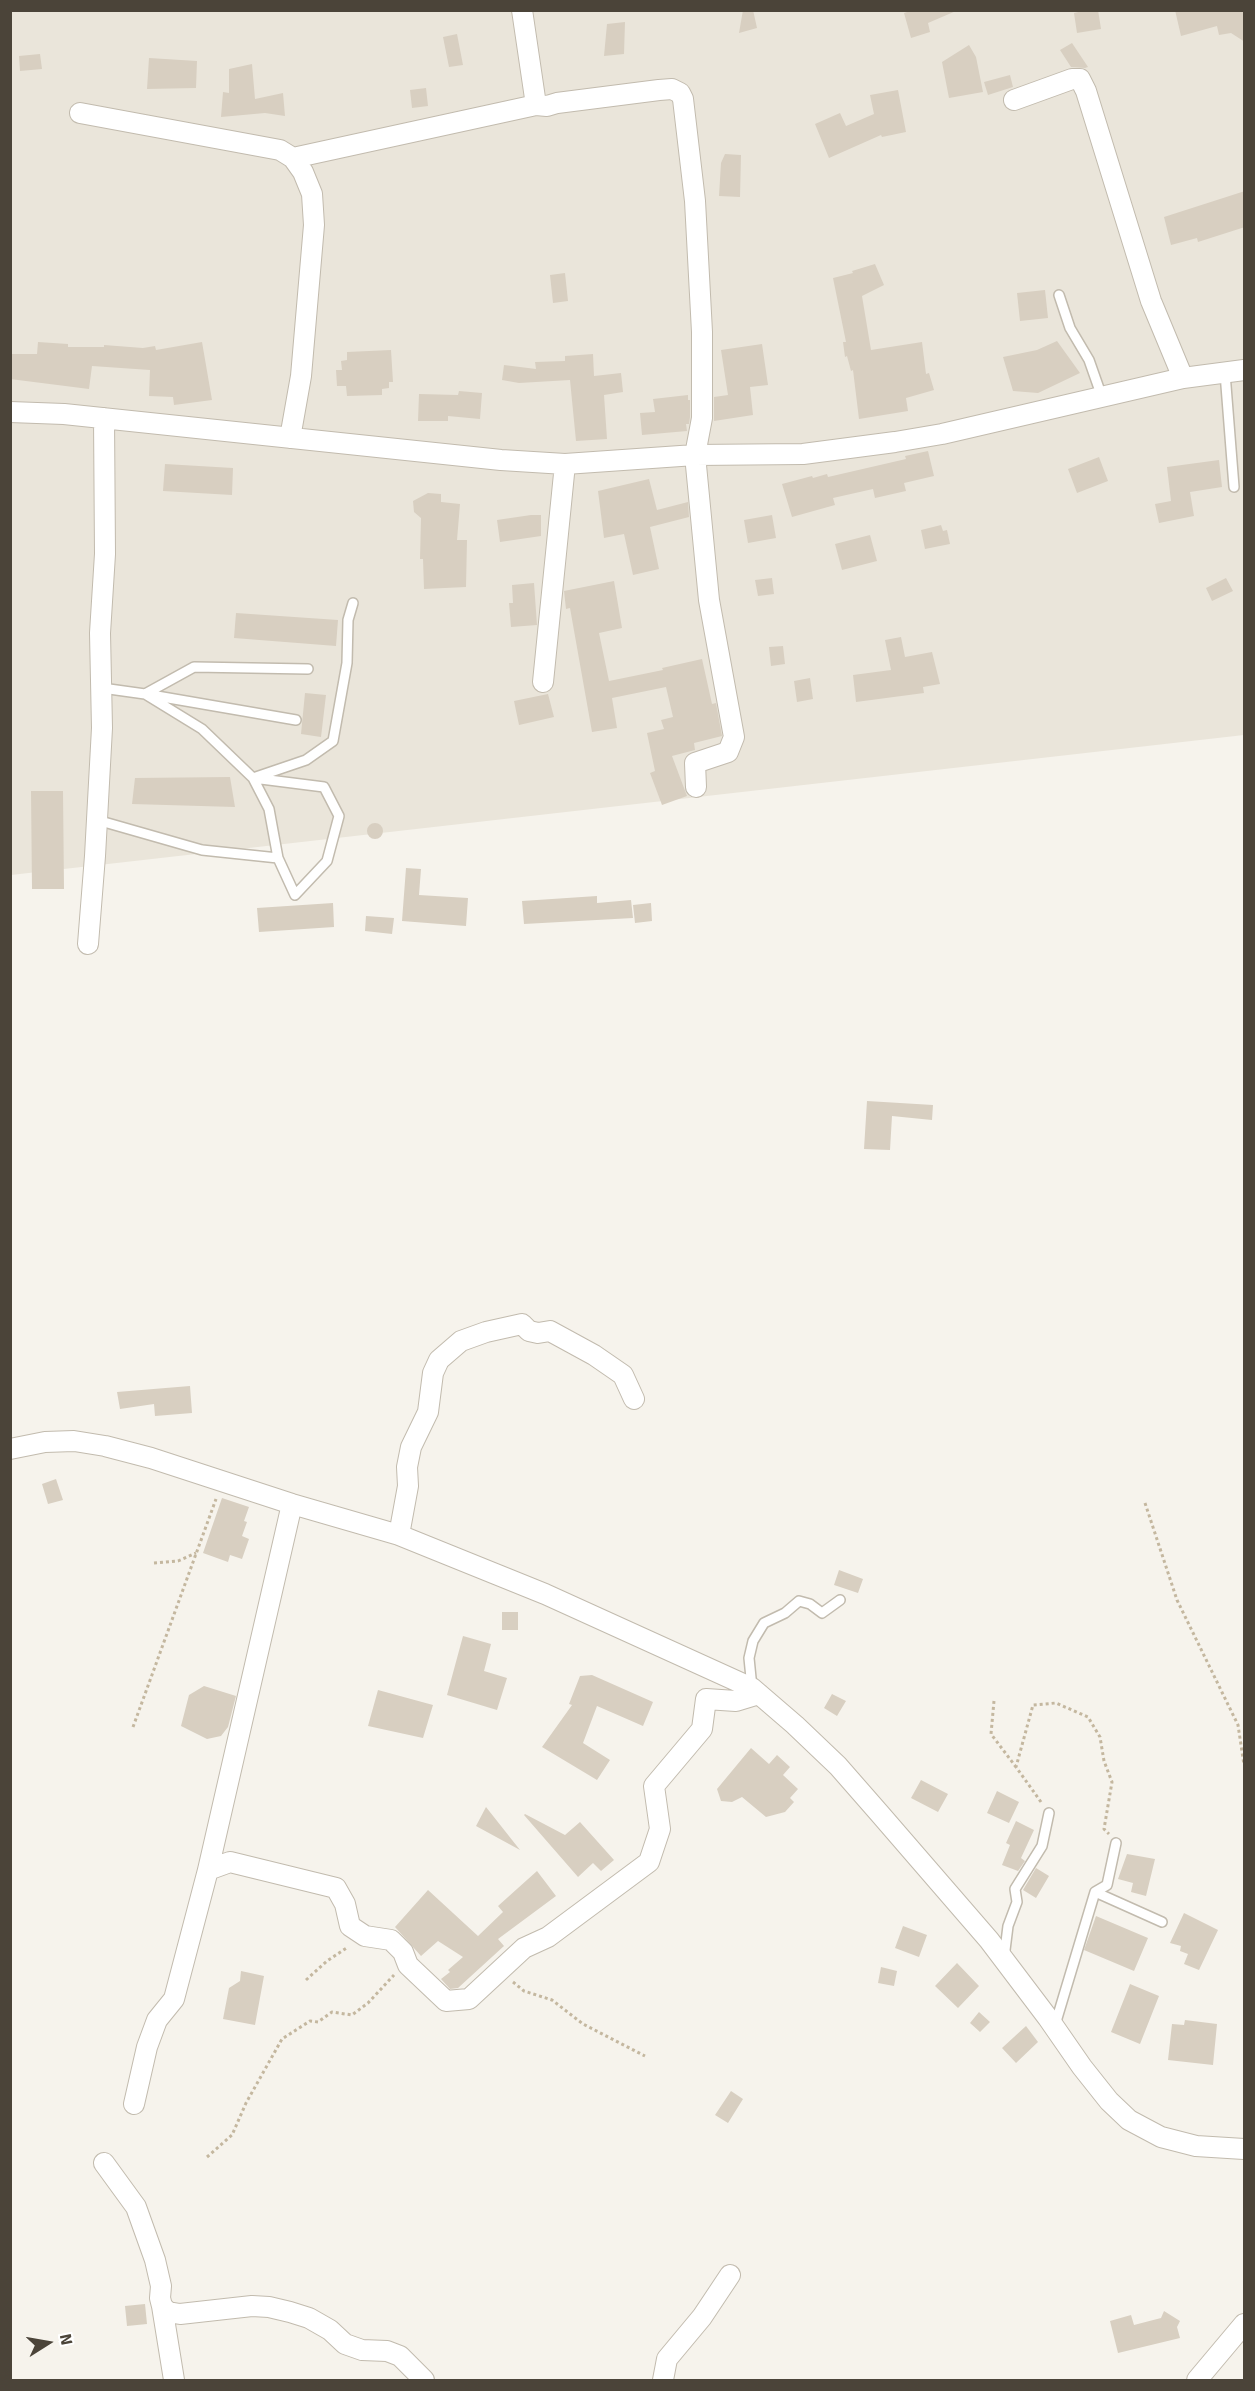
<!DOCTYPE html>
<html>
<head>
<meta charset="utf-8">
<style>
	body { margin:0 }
	#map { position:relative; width:1255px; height:2391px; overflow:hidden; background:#f6f3ec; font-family:Signika,sans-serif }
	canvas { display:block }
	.frame { position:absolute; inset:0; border:12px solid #4b4439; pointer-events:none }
	.north { position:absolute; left:18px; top:2313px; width:60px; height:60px; -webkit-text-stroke:4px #fff; paint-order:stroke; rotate:79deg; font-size:16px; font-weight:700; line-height:24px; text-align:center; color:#4b4439 }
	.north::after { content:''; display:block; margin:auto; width:21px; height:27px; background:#4b4439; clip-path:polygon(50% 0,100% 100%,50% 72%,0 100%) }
</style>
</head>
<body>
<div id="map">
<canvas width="1255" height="2391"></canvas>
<div class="frame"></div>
<div class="north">N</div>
</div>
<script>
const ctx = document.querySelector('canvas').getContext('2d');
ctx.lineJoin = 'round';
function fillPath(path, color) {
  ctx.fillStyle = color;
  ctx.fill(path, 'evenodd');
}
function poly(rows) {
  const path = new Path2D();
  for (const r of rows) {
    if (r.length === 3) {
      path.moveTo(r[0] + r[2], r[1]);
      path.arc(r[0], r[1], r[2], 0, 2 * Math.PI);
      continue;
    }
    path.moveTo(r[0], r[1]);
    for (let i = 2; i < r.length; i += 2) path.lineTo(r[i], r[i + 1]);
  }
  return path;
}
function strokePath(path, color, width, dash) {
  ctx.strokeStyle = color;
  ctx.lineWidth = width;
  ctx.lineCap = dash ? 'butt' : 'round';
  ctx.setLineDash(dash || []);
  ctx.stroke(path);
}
const residential = poly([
	[10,11,1244,11,1244,735,11,875]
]);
const building = poly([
	[743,10,753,10,757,28,739,33],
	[913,10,956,10,956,11,928,23,930,32,911,38,904,13],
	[1087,10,1098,10,1101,29,1077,33,1074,13],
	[1175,10,1245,10,1245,42,1231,33,1219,35,1217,26,1181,36],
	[625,22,624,54,604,56,607,24],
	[457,34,463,65,449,67,443,37],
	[1072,43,1088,67,1085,68,1071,67,1060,50],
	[969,45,976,57,983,92,949,98,942,62],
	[40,54,42,69,20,71,19,56],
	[149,58,197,61,196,88,147,89],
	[252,64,255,99,283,93,285,116,265,113,221,117,223,92,229,93,229,69],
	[1010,75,1013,87,988,95,984,82],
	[426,88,428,106,412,108,410,90],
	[898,90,906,132,882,137,881,135,829,158,815,124,840,113,846,126,874,114,870,95],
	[725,154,741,155,740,197,719,196,721,163],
	[1245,191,1245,227,1198,242,1197,238,1171,245,1164,217],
	[875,264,884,285,862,296,871,350,922,342,926,374,929,373,934,390,906,398,908,411,859,419,853,370,851,371,847,356,845,357,843,342,846,342,833,278,853,273,852,271],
	[565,273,568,301,553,303,550,275],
	[1045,290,1048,318,1020,321,1017,293],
	[1057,341,1080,373,1038,393,1013,391,1003,357,1037,350],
	[38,342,68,344,68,347,104,347,104,345,143,348,155,346,156,350,202,342,212,400,174,405,173,397,149,396,150,370,92,366,89,389,10,379,10,354,37,354],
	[762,344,768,385,750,387,753,415,714,421,714,397,728,395,721,350],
	[391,350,393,382,389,382,389,388,382,389,382,395,347,396,346,386,337,386,336,370,342,370,341,361,347,360,347,352],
	[593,354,594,376,621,373,623,392,604,395,607,439,576,441,570,380,519,383,502,380,504,365,536,369,535,362,565,361,565,356],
	[459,391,482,393,480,419,448,416,448,421,418,421,419,394,458,395],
	[688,395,688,400,690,400,690,417,689,424,686,424,687,431,642,435,640,413,655,412,653,399],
	[928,451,934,476,904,483,906,491,875,498,873,489,833,498,835,505,792,517,782,484,812,476,813,478,827,474,828,477,906,459,905,456],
	[1099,457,1108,481,1077,493,1068,469],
	[1219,460,1222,487,1190,492,1194,516,1159,523,1155,504,1171,501,1167,467],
	[165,464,233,468,232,495,163,491],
	[649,479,657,510,688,502,689,517,650,527,659,569,633,575,624,534,604,538,598,491],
	[428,493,441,494,441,502,460,504,457,540,467,540,466,587,424,589,423,559,420,559,421,518,414,512,413,501],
	[531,515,541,515,541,536,500,542,497,520],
	[772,515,776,538,748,543,744,520],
	[941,525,943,531,947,530,950,544,925,549,921,530],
	[870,535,877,561,842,570,835,544],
	[772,578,774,594,758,596,755,580],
	[1226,578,1233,591,1212,601,1206,588],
	[614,581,622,628,599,633,609,681,663,670,662,668,702,659,712,704,716,703,722,736,694,743,695,750,672,756,687,796,662,805,650,773,655,771,647,733,664,729,661,720,673,717,666,687,612,698,617,728,592,732,570,608,566,609,564,591],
	[534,583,537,625,511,627,509,603,513,603,512,585],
	[236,613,338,620,336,646,234,638],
	[901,637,905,657,932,652,940,684,923,687,924,693,856,702,853,675,891,670,885,640],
	[783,646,785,664,771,666,769,647],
	[810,678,813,699,797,702,794,681],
	[305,693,326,695,321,737,301,734],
	[548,694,554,717,519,725,514,701],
	[230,777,235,807,132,804,135,778],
	[31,791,63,791,64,889,32,889],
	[375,831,8],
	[406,868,421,869,419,895,468,898,466,926,402,921],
	[597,896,597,903,631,900,633,918,524,924,522,901],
	[333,903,334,927,259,932,257,908],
	[651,903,652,921,635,923,633,905],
	[366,916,394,918,392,934,365,931],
	[867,1101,933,1105,932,1120,892,1116,890,1150,864,1149],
	[190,1386,192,1413,155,1416,154,1404,120,1409,117,1392],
	[56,1479,63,1500,48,1504,42,1484],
	[222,1498,249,1507,244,1521,247,1522,242,1536,249,1539,242,1559,230,1555,228,1562,203,1553],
	[839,1570,863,1579,858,1593,834,1585],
	[502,1612,518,1612,518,1630,502,1630],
	[463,1636,491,1644,484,1671,507,1678,497,1710,447,1695],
	[592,1675,653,1702,643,1726,597,1706,583,1743,610,1760,597,1780,542,1747,572,1705,569,1704,580,1676],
	[204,1686,236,1696,228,1727,221,1736,207,1739,181,1726,189,1695],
	[378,1690,433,1705,423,1738,368,1726],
	[832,1694,846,1701,837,1716,824,1708],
	[751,1748,769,1764,777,1755,790,1767,783,1775,798,1789,790,1798,794,1802,785,1812,766,1817,742,1797,732,1802,721,1801,717,1789],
	[921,1780,948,1794,938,1812,911,1798],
	[997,1791,1019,1802,1009,1823,987,1813],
	[486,1807,520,1850,476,1826],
	[525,1814,565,1835,580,1822,614,1860,601,1871,593,1863,578,1877,524,1815],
	[1016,1821,1034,1830,1021,1858,1025,1861,1018,1871,1002,1865,1010,1845,1006,1843],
	[1127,1854,1155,1859,1146,1896,1131,1892,1133,1883,1118,1879],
	[1036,1868,1049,1876,1036,1898,1023,1890],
	[537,1871,556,1896,498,1939,504,1946,458,1988,450,1989,441,1979,450,1972,448,1970,463,1957,438,1941,421,1956,395,1927,428,1890,478,1936,503,1912,498,1906],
	[1184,1913,1218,1930,1199,1970,1184,1964,1188,1954,1180,1951,1181,1946,1170,1943],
	[1096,1916,1148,1938,1134,1971,1084,1950],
	[903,1926,927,1935,919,1957,895,1948],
	[957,1963,979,1986,958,2008,935,1986],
	[881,1967,897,1971,894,1986,878,1983],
	[241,1971,264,1976,255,2025,223,2019,229,1988,240,1981],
	[1130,1984,1159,1996,1140,2044,1111,2032],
	[979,2012,990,2022,980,2032,970,2023],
	[1185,2020,1217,2024,1213,2065,1168,2060,1172,2024,1184,2025],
	[1026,2026,1038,2042,1016,2063,1002,2048],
	[731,2091,743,2099,728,2123,715,2115],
	[145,2304,147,2324,127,2326,125,2306],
	[1164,2311,1180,2321,1177,2327,1180,2338,1118,2353,1110,2321,1131,2315,1134,2325,1161,2318]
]);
const path = poly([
	[1145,1503,1177,1600,1238,1725,1244,1765],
	[154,1563,178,1561,196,1553],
	[994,1701,991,1734,1016,1767],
	[133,1727,216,1499],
	[1041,1802,1016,1767,1033,1705,1056,1703,1088,1717,1100,1737,1104,1761,1112,1782,1104,1829,1109,1834],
	[306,1980,327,1961,348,1947],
	[513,1982,524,1991,552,2000,583,2024,645,2056],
	[207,2157,232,2135,246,2103,282,2039,310,2021,318,2022,332,2012,352,2015,368,2003,394,1975]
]);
const lane = poly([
	[1059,295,1070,328,1089,360,1102,397],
	[1225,373,1234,487],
	[102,688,145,694,202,729,253,778,269,809,278,858,295,895,327,861,339,816,324,787,253,778],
	[145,694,194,667,308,669],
	[151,695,296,720],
	[256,777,306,760,333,741,347,663,348,620,353,603],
	[97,820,202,850,278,858],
	[752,1688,749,1658,753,1641,764,1623,785,1613,799,1601,810,1604,822,1613,840,1600],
	[1095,1892,1162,1922],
	[1004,1958,1008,1926,1017,1902,1015,1889,1042,1846,1049,1813],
	[1055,2025,1095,1892,1107,1885,1116,1843]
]);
const street = poly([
	[522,10,536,105,547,106,557,103,659,90,672,89,680,93,683,99,695,201,702,332,702,418,695,455,709,600,734,737,728,752,695,763,696,787],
	[1014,100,1072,79,1080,79,1086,91,1151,301,1183,378],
	[80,113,280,150,293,158,303,172,312,194,314,225,301,376,290,438],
	[293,158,536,105],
	[10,412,64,414,501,460,565,464,695,455,803,454,895,442,942,434,1183,378,1244,370],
	[543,682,565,464],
	[88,944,95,856,102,728,100,633,105,554,104,418],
	[10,1449,45,1442,74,1441,105,1446,151,1458,292,1504,399,1535,545,1594,752,1688,795,1725,838,1766,880,1814,989,1940,1048,2018,1082,2067,1109,2101,1129,2120,1161,2137,1196,2146,1244,2149],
	[399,1535,408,1486,407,1467,411,1447,428,1412,433,1373,439,1360,461,1341,486,1332,522,1324,529,1331,538,1333,550,1331,594,1355,623,1375,634,1399],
	[208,1870,230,1862,336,1888,345,1904,350,1926,365,1936,391,1940,403,1952,408,1965,446,2001,469,1999,524,1948,548,1937,649,1862,660,1829,654,1786,702,1729,706,1699,736,1701,759,1694],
	[134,2104,147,2047,157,2020,174,1999,208,1870,292,1504],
	[104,2163,136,2207,155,2260,161,2286,160,2298,162,2306,168,2312,180,2314,252,2306,269,2307,290,2312,309,2318,330,2330,345,2344,362,2350,387,2351,400,2356,424,2380],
	[162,2306,174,2380],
	[663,2380,667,2359,702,2317,730,2275],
	[1197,2380,1244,2324]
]);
fillPath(residential, '#eae5da');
fillPath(building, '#d8cfc1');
strokePath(lane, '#c2bbae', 12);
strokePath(street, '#c2bbae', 22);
strokePath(path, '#c4b79f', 3, [3, 3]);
strokePath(lane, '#fff', 9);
strokePath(street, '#fff', 20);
</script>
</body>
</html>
